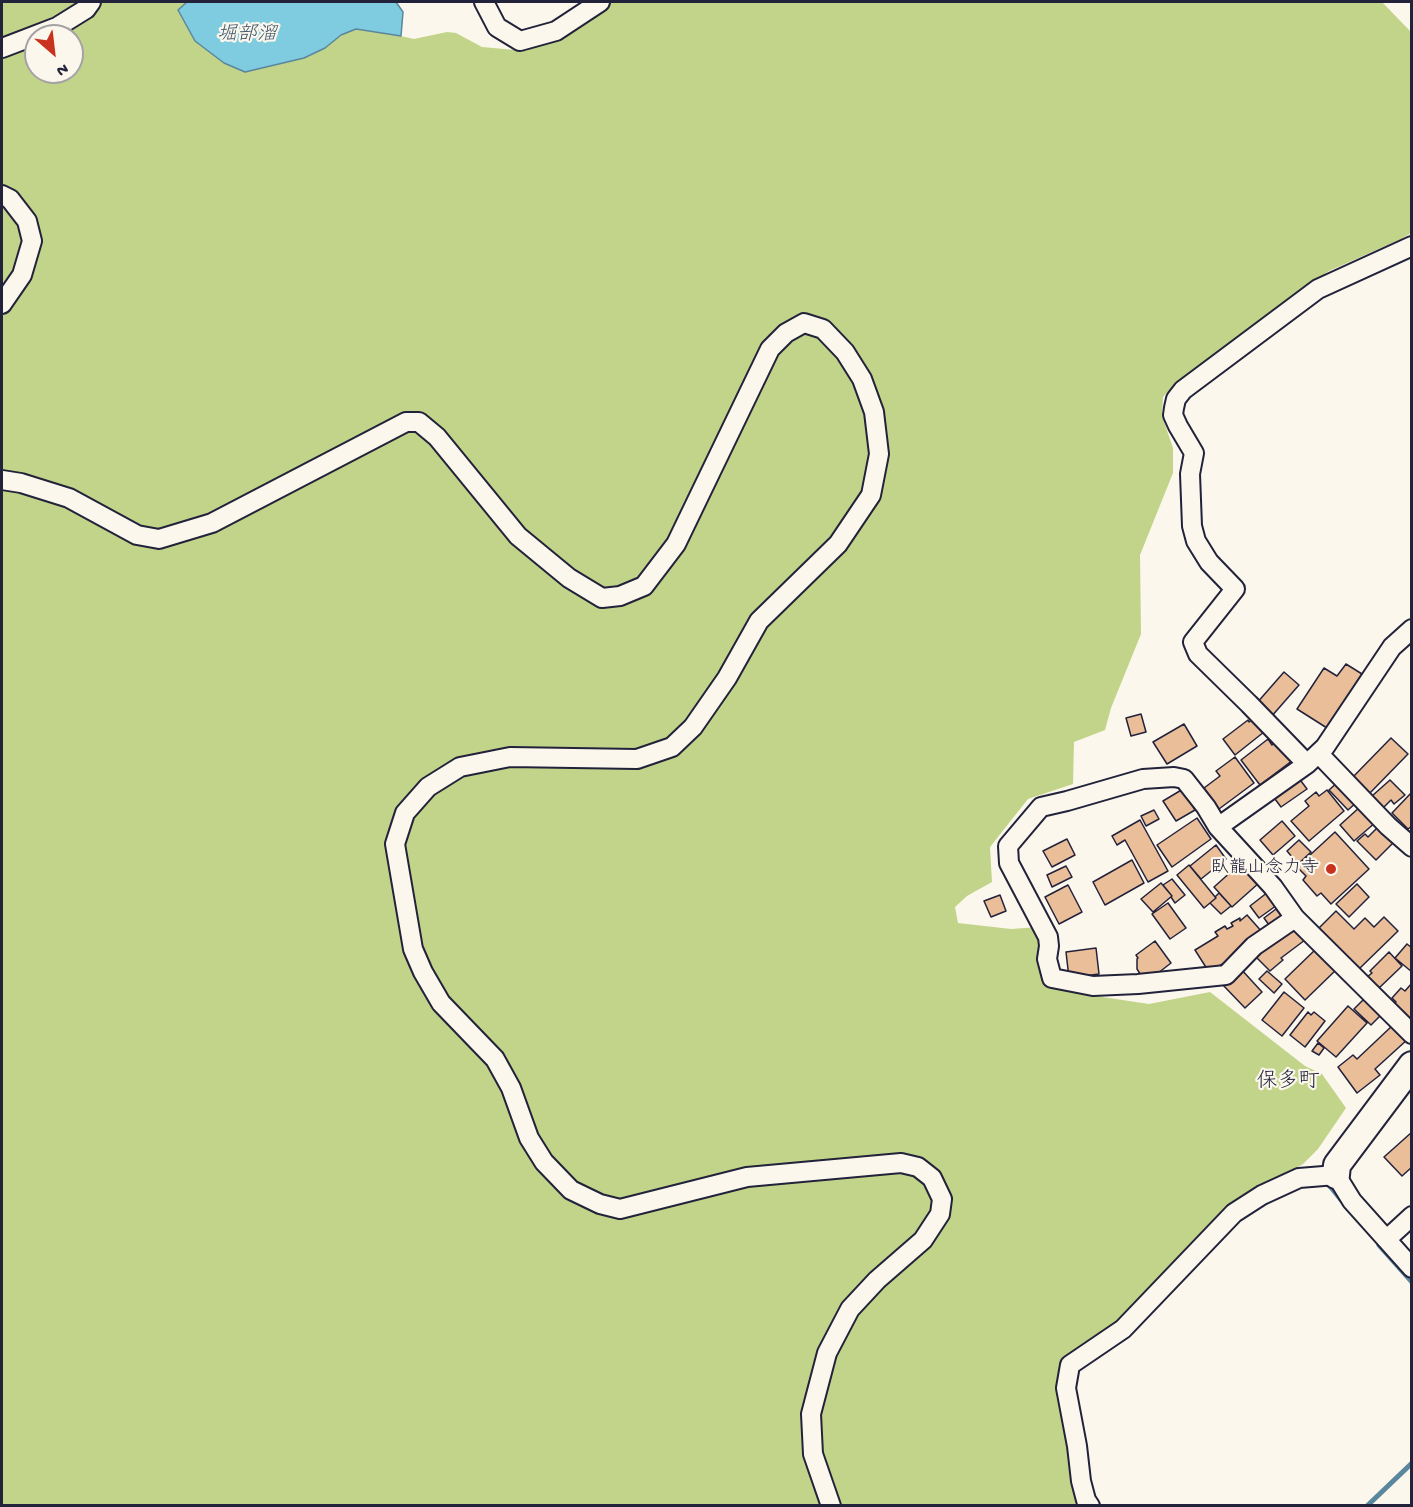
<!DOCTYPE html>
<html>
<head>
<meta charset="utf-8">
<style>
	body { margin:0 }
	#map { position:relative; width:1413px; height:1507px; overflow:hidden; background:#fbf7ec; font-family:"Gochi Hand",sans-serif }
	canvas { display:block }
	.frame { position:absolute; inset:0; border:3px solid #22223b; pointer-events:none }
	.north { position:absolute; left:24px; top:24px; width:60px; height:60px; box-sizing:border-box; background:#fbf7ec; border:2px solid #a4a2a5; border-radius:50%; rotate:152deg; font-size:16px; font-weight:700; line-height:24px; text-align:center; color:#22223b }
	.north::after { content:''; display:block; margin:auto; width:21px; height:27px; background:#c8321e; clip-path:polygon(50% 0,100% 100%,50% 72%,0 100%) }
</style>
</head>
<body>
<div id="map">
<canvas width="1413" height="1507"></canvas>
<div class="frame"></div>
<div class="north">N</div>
</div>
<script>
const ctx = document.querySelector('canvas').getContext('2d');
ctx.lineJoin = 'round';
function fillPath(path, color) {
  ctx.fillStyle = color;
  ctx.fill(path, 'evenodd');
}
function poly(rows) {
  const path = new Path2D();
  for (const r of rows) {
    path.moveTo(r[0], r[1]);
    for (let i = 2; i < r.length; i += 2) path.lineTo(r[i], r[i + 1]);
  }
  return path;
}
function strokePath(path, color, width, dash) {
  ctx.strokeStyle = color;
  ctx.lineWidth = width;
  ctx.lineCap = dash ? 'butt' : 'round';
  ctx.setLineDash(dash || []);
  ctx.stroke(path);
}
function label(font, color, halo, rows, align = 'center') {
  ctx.font = font + ' "Gochi Hand","Klee One",sans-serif';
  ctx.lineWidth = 4.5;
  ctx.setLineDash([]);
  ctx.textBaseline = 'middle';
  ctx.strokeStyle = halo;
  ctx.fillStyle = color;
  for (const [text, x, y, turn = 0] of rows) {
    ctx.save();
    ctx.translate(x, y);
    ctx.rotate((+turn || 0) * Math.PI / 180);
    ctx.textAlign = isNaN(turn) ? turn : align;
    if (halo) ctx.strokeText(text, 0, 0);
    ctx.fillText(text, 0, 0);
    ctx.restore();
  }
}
const green = poly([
	[2,2,187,2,178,10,245,72,304,58,325,48,341,35,356,29,401,36,414,39,447,32,456,33,482,47,526,51,572,28,606,2,1382,2,1411,32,1411,233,1401,239,1329,271,1301,290,1249,332,1205,364,1177,382,1163,397,1162,416,1173,448,1173,473,1140,555,1141,634,1111,708,1105,730,1074,742,1073,784,1028,799,990,847,992,882,967,896,955,907,958,923,1011,929,1039,927,1044,982,1069,992,1149,1004,1210,992,1305,1066,1322,1074,1346,1108,1318,1149,1303,1164,1229,1206,1118,1323,1065,1358,1061,1404,1073,1484,1080,1505,2,1506],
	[36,36,72,36,72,72,36,72]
]);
const water = poly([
	[187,2,396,2,403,12,401,36,356,29,341,35,325,48,304,58,245,72,224,63,195,41,178,10,187,2]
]);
const stream = poly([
	[1329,1179,1329,1185,1342,1201],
	[1379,1245,1412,1282],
	[1367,1506,1412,1463]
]);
const building = poly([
	[1346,664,1362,674,1327,728,1297,709,1324,668,1337,676,1346,664],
	[1284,672,1299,685,1271,717,1256,704,1284,672],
	[1141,714,1146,732,1131,736,1126,718,1141,714],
	[1256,716,1269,728,1235,755,1223,739,1248,720,1249,722,1256,716],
	[1184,724,1197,746,1167,764,1153,742,1184,724],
	[1391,738,1408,754,1368,795,1351,779,1391,738],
	[1268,739,1272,745,1278,740,1293,760,1260,785,1241,760,1268,739],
	[1235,757,1254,783,1219,809,1204,788,1220,776,1216,771,1235,757],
	[1298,777,1307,789,1281,807,1272,795,1298,777],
	[1390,780,1405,795,1394,804,1391,800,1383,808,1372,796,1390,780],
	[1339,781,1357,802,1348,810,1329,790,1339,781],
	[1183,789,1195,810,1176,821,1163,801,1183,789],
	[1327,790,1344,811,1309,841,1291,821,1309,806,1305,801,1316,792,1319,796,1327,790],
	[1412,792,1412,826,1408,829,1392,813,1412,792],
	[1361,806,1376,822,1354,841,1340,825,1361,806],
	[1154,810,1159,819,1146,826,1141,816,1154,810],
	[1197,818,1211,839,1172,867,1157,845,1197,818],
	[1140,820,1168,871,1148,882,1125,840,1117,845,1112,836,1140,820],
	[1282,821,1295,836,1273,855,1260,840,1282,821],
	[1380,825,1395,841,1376,860,1357,841,1365,834,1368,837,1380,825],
	[1335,832,1369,869,1331,904,1321,893,1317,896,1303,880,1306,876,1297,867,1335,832],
	[1067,839,1075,855,1052,867,1043,851,1067,839],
	[1299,840,1311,852,1298,864,1287,851,1299,840],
	[1216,845,1226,859,1201,879,1190,866,1216,845],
	[1132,860,1144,883,1105,905,1093,882,1132,860],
	[1242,862,1260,882,1232,907,1214,887,1242,862],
	[1275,863,1281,869,1274,876,1268,869,1275,863],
	[1189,865,1216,898,1204,908,1177,875,1189,865],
	[1066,866,1072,877,1052,887,1047,875,1066,866],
	[1172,879,1185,895,1175,903,1171,897,1172,896,1163,885,1172,879],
	[1161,883,1172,896,1153,912,1141,899,1161,883],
	[1357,884,1369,897,1349,917,1336,904,1357,884],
	[1068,885,1082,912,1059,924,1045,897,1068,885],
	[1268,892,1277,905,1259,918,1250,906,1268,892],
	[1219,893,1231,906,1221,914,1210,903,1216,898,1215,897,1219,893],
	[1000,895,1006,911,991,917,984,901,1000,895],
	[1168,903,1186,928,1170,939,1152,914,1168,903],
	[1276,909,1284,919,1272,929,1264,918,1276,909],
	[1336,911,1354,929,1365,918,1374,927,1384,917,1398,931,1359,969,1319,928,1336,911],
	[1247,915,1263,933,1250,941,1249,938,1247,940,1249,944,1243,952,1209,972,1195,950,1218,936,1215,932,1225,926,1227,929,1233,926,1231,923,1240,918,1240,921,1247,915],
	[1293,925,1305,940,1281,958,1283,960,1270,971,1254,955,1293,925],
	[1155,941,1171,963,1153,977,1144,980,1137,969,1137,959,1138,958,1136,955,1155,941],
	[1407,944,1412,948,1412,972,1395,958,1407,944],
	[1096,948,1099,974,1069,978,1066,952,1096,948],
	[1317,948,1337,969,1305,1000,1285,979,1317,948],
	[1389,952,1402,966,1378,989,1367,977,1372,973,1370,971,1389,952],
	[1240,968,1262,992,1245,1008,1222,984,1240,968],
	[1267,971,1282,984,1274,993,1259,979,1267,971],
	[1412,983,1412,1025,1393,1005,1396,1002,1392,998,1401,988,1405,991,1412,983],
	[1284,992,1304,1008,1282,1036,1262,1020,1284,992],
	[1367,996,1384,1012,1371,1025,1354,1009,1367,996],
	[1348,1006,1367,1023,1336,1057,1317,1041,1348,1006],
	[1308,1012,1311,1015,1314,1012,1325,1021,1305,1047,1290,1035,1308,1012],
	[1393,1025,1408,1039,1375,1069,1380,1075,1357,1093,1338,1067,1353,1055,1357,1059,1393,1025],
	[1318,1043,1324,1048,1319,1055,1312,1051,1318,1043],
	[1412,1132,1412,1167,1402,1176,1384,1157,1412,1132]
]);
const street = poly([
	[484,2,497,27,520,41,556,31,600,2],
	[2,48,57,27,86,9,91,2],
	[2,195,10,199,27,221,32,241,22,275,2,304],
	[2,480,21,483,69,498,137,535,159,539,212,523,406,422,419,422,437,437,518,536,569,578,602,598,620,596,644,586,676,544,770,349,786,333,804,323,823,329,845,352,862,379,874,412,879,454,871,495,838,544,759,621,727,678,693,727,672,747,637,759,510,757,460,767,428,787,405,813,395,844,413,949,423,972,441,1003,495,1059,511,1088,529,1138,544,1162,571,1190,600,1204,620,1209,747,1177,901,1163,918,1167,932,1178,942,1199,940,1214,923,1240,877,1280,850,1309,827,1353,811,1414,813,1454,831,1506],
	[1412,629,1392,647,1325,747,1307,764,1218,827,1273,887,1295,918,1412,1034],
	[1319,754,1388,826,1412,847],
	[1307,764,1249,704,1198,654,1193,642,1235,589,1209,562,1196,541,1192,526,1190,474,1194,453,1178,426,1173,415,1174,408,1176,399,1183,390,1318,289,1412,246],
	[1218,827,1206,807,1184,779,1174,777,1143,779,1067,801,1041,807,1008,846,1009,863,1048,937,1049,946,1047,959,1052,978,1093,986,1138,984,1226,975,1254,946,1295,918],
	[1387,1239,1412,1216],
	[1090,1506,1086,1500,1081,1481,1077,1446,1066,1388,1070,1365,1123,1329,1234,1213,1262,1195,1299,1178,1336,1175,1352,1201,1412,1268]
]);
const secondary = poly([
	[1336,1175,1337,1165,1412,1065]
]);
const markers = [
	[1331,869,6,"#c8321e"]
];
const poiNames = [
	["臥龍山念力寺",1319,869]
];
const waterNames = [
	["堀部溜",247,36]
];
const quarterNames = [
	["保多町",1288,1083]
];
fillPath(green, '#c2d489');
fillPath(water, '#7fcbdf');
strokePath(water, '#5a879d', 1.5);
strokePath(stream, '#5a879d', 5);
fillPath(building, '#ebbe9a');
strokePath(building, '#22223b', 1.5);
strokePath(street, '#22223b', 22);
strokePath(secondary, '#22223b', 30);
strokePath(street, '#fbf7ec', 18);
strokePath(secondary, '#fbf7ec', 26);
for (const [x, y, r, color] of markers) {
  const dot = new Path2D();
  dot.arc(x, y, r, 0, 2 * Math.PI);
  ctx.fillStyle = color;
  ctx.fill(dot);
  strokePath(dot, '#fbf7ec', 2);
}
label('18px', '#22223b', '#fbf7ec', poiNames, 'right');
label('italic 20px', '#3e556c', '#fbf7ec', waterNames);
label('21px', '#22223b', '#fbf7ec', quarterNames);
</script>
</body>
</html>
